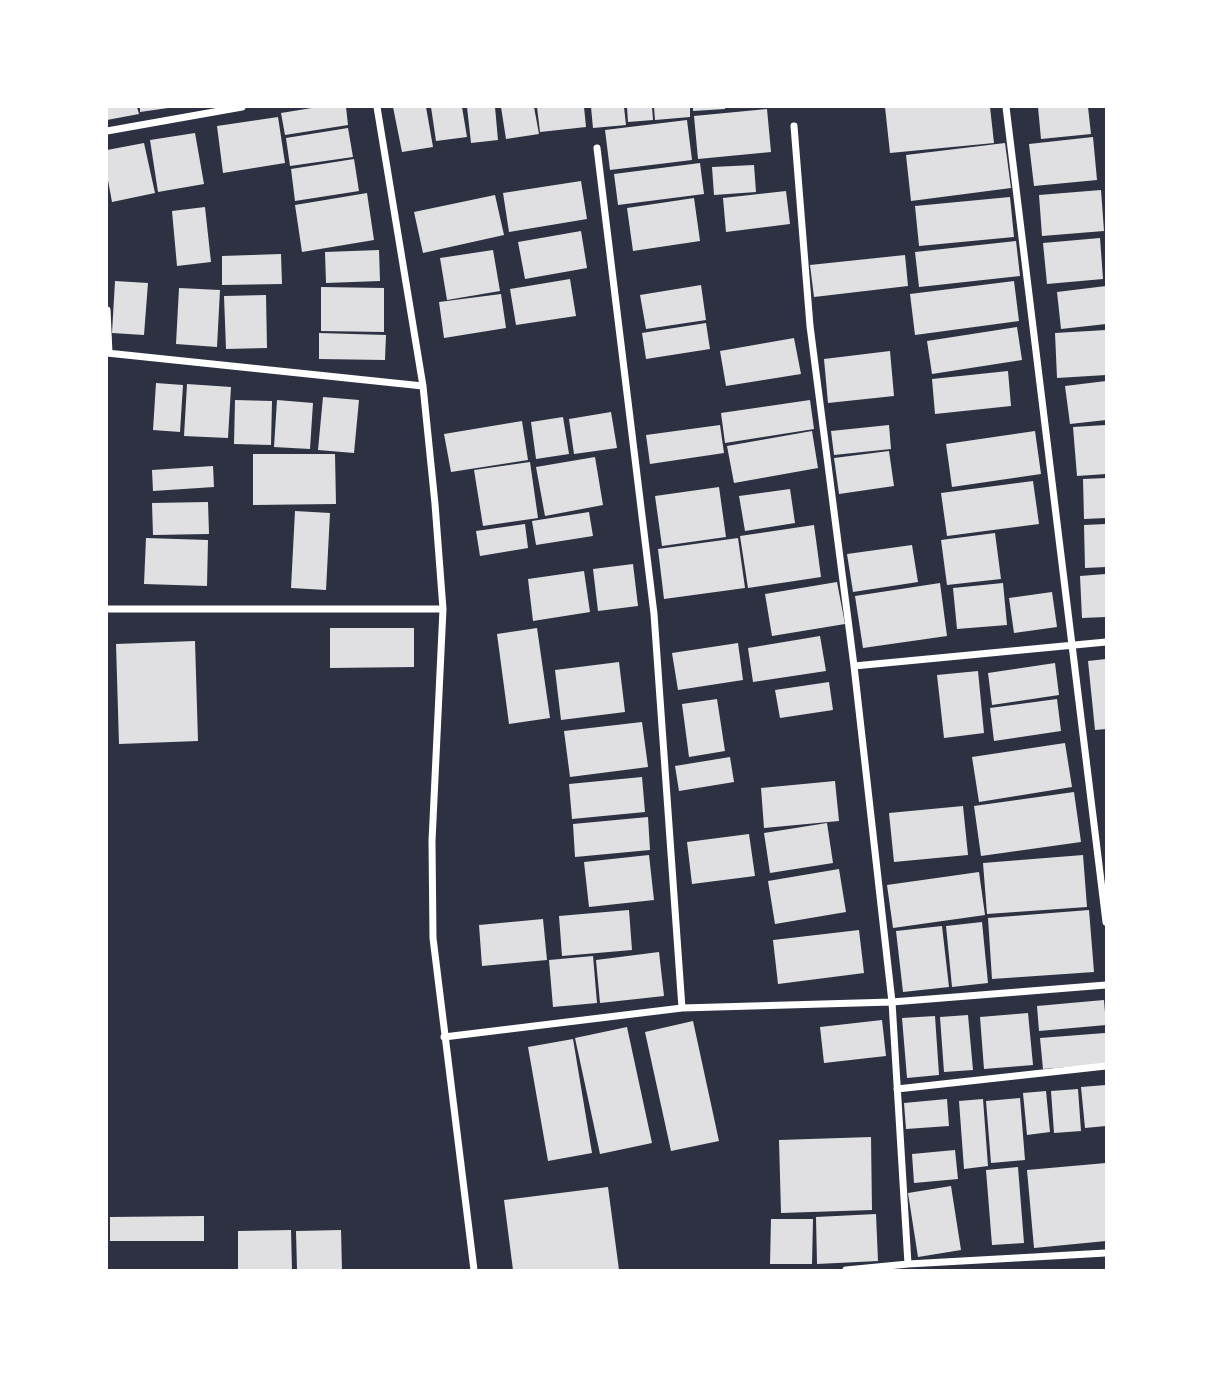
<!DOCTYPE html>
<html>
<head>
<meta charset="utf-8">
<style>
	body { margin:0 }
	#map { position:relative; width:1213px; height:1377px; overflow:hidden; background:#2d3142; font-family:Raleway,sans-serif }
	canvas { display:block }
	.frame { position:absolute; inset:0; border:108px solid #fff; pointer-events:none }
</style>
</head>
<body>
<div id="map">
<canvas width="1213" height="1377"></canvas>
<div class="frame"></div>
</div>
<script>
const ctx = document.querySelector('canvas').getContext('2d');
ctx.lineJoin = 'round';
function fillPath(path, color) {
  ctx.fillStyle = color;
  ctx.fill(path, 'evenodd');
}
function poly(rows) {
  const path = new Path2D();
  for (const r of rows) {
    path.moveTo(r[0], r[1]);
    for (let i = 2; i < r.length; i += 2) path.lineTo(r[i], r[i + 1]);
  }
  return path;
}
function strokePath(path, color, width, dash) {
  ctx.strokeStyle = color;
  ctx.lineWidth = width;
  ctx.lineCap = dash ? 'butt' : 'round';
  ctx.setLineDash(dash || []);
  ctx.stroke(path);
}
const building = poly([
	[107,107,137,107,139,114,107,120],
	[140,107,168,107,168,108,140,112],
	[318,107,346,107,348,125,285,135,281,113],
	[393,107,426,107,433,147,402,152],
	[431,107,462,107,467,137,436,141],
	[467,107,495,107,498,140,471,143],
	[501,107,534,107,539,134,506,139],
	[537,107,584,107,586,127,540,132],
	[591,107,624,107,626,125,593,128],
	[627,107,652,107,653,120,628,122],
	[654,107,690,107,690,117,655,120],
	[693,107,725,107,725,109,693,111],
	[885,107,990,107,994,143,890,153],
	[1038,107,1088,107,1091,134,1041,139],
	[767,109,771,152,698,159,694,116],
	[278,117,285,163,223,173,217,126],
	[687,120,692,160,610,170,605,130],
	[348,128,353,157,290,166,286,138],
	[195,133,204,184,158,192,150,140],
	[1093,137,1097,180,1034,186,1029,144],
	[144,143,155,193,112,202,107,175,107,150],
	[1005,143,1011,188,911,201,906,155],
	[354,159,359,191,295,201,291,169],
	[700,163,704,194,618,205,614,174],
	[754,165,756,192,714,195,712,167],
	[581,181,587,219,509,232,503,193],
	[1101,190,1104,231,1042,236,1039,195],
	[786,191,790,224,726,232,723,198],
	[367,193,374,240,302,252,295,205],
	[495,195,504,235,423,253,414,212],
	[1010,197,1014,237,919,246,915,206],
	[694,198,700,241,633,251,627,208],
	[205,207,211,262,177,266,172,211],
	[581,231,587,268,525,279,518,242],
	[1100,238,1103,279,1047,284,1043,243],
	[1016,241,1020,276,919,287,915,252],
	[379,250,380,281,326,283,325,252],
	[493,250,500,291,447,300,440,258],
	[281,254,282,284,222,285,222,256],
	[905,255,908,286,814,297,810,265],
	[570,279,576,316,516,325,510,289],
	[115,281,148,283,144,335,112,333],
	[1014,281,1019,321,915,335,910,294],
	[701,285,706,320,646,329,640,295],
	[1106,286,1106,324,1061,329,1057,292],
	[321,287,384,288,384,332,321,331],
	[179,288,220,290,217,347,176,344],
	[501,294,506,328,444,338,439,302],
	[266,295,267,348,226,349,224,296],
	[706,323,710,349,646,359,642,333],
	[1017,327,1022,360,932,374,927,341],
	[1106,330,1106,375,1057,378,1055,333],
	[319,333,386,335,385,360,319,359],
	[794,338,801,374,726,386,720,351],
	[890,351,894,396,828,403,824,359],
	[1008,371,1011,406,935,414,932,379],
	[1106,381,1106,420,1070,424,1065,386],
	[156,383,183,385,180,432,153,430],
	[187,384,231,387,228,438,184,436],
	[323,397,359,400,354,453,318,450],
	[235,400,272,401,271,445,234,444],
	[277,400,313,403,310,449,274,447],
	[810,400,814,429,725,443,721,413],
	[611,412,617,448,574,454,569,419],
	[563,417,569,454,536,459,531,422],
	[522,421,528,460,451,472,444,434],
	[720,425,724,453,650,464,646,435],
	[889,425,891,449,834,455,831,431],
	[1106,425,1106,474,1077,476,1073,427],
	[812,431,818,468,734,483,727,446],
	[1035,431,1041,474,952,487,946,444],
	[889,451,894,486,839,494,834,458],
	[253,454,335,454,336,504,253,505],
	[595,457,603,505,545,516,536,467],
	[530,462,538,518,483,526,474,470],
	[213,466,214,487,153,491,152,470],
	[1106,478,1106,518,1084,519,1083,479],
	[1033,481,1039,524,947,536,941,493],
	[719,487,726,537,662,546,655,496],
	[790,489,795,523,745,531,739,496],
	[208,502,209,534,153,535,152,503],
	[295,511,330,513,326,590,291,588],
	[589,512,593,536,536,545,532,521],
	[525,524,528,548,480,556,476,531],
	[1106,524,1106,567,1085,568,1084,525],
	[814,525,821,577,748,588,740,536],
	[995,533,1001,579,947,585,941,540],
	[146,538,208,540,207,586,144,584],
	[738,538,745,588,664,599,658,549],
	[912,545,918,582,853,592,847,554],
	[633,564,638,606,598,611,593,569],
	[584,571,590,612,533,621,528,579],
	[1106,574,1106,617,1082,618,1080,576],
	[837,582,845,624,772,636,765,594],
	[940,583,947,636,863,648,855,596],
	[1003,583,1007,625,957,629,953,588],
	[1052,592,1057,627,1014,633,1009,598],
	[330,628,414,628,414,667,330,668],
	[537,628,550,718,509,724,497,634],
	[820,636,826,671,753,682,748,648],
	[195,641,198,741,119,744,116,644],
	[738,643,743,680,678,690,672,653],
	[1106,659,1106,729,1095,730,1088,661],
	[619,662,625,712,561,720,555,670],
	[1055,663,1059,695,992,705,988,673],
	[978,671,984,733,944,738,937,675],
	[829,682,833,710,780,718,775,690],
	[717,699,725,751,689,757,682,704],
	[1057,699,1061,731,994,741,990,708],
	[642,722,648,767,570,777,564,731],
	[1065,743,1072,787,979,802,972,757],
	[730,757,734,782,679,791,675,766],
	[642,777,645,812,572,819,569,784],
	[835,781,839,821,764,828,761,788],
	[1074,792,1081,842,981,856,974,806],
	[963,806,968,855,894,862,889,813],
	[648,817,650,850,575,857,573,824],
	[827,823,833,863,770,873,764,833],
	[749,834,755,876,692,884,687,842],
	[649,855,654,900,589,907,584,862],
	[1083,855,1087,907,987,914,983,863],
	[839,869,846,912,775,924,768,881],
	[979,872,985,915,893,928,887,885],
	[629,910,632,950,562,956,559,916],
	[1089,910,1094,972,992,979,988,918],
	[543,919,547,960,482,966,479,925],
	[982,922,988,983,952,987,946,926],
	[942,926,949,987,903,992,896,931],
	[859,930,864,973,778,984,773,940],
	[659,952,664,996,600,1003,596,960],
	[593,956,597,1003,553,1007,549,960],
	[1104,1000,1106,1025,1039,1031,1037,1006],
	[1028,1013,1033,1065,984,1069,980,1017],
	[968,1015,973,1070,944,1072,940,1017],
	[935,1016,939,1075,907,1078,902,1018],
	[882,1020,886,1056,824,1063,820,1027],
	[693,1021,719,1141,671,1151,645,1032],
	[627,1027,652,1143,600,1154,575,1038],
	[1105,1033,1106,1064,1043,1069,1040,1038],
	[573,1039,592,1153,548,1161,528,1047],
	[1106,1085,1106,1126,1085,1128,1081,1087],
	[1078,1089,1081,1131,1054,1133,1051,1091],
	[1046,1091,1050,1132,1027,1135,1023,1093],
	[1020,1098,1025,1160,991,1163,986,1101],
	[947,1099,949,1126,906,1129,904,1103],
	[983,1099,988,1166,964,1169,959,1101],
	[871,1137,872,1210,781,1213,779,1140],
	[955,1150,958,1179,914,1183,912,1154],
	[1106,1163,1106,1241,1034,1248,1027,1170],
	[1018,1167,1024,1243,992,1245,986,1170],
	[951,1186,961,1250,918,1257,908,1193],
	[608,1187,619,1270,513,1270,504,1200],
	[876,1214,878,1261,817,1264,816,1217],
	[204,1216,204,1241,110,1241,110,1217],
	[771,1219,813,1219,812,1264,770,1264],
	[291,1230,292,1270,238,1270,238,1231],
	[341,1230,342,1270,297,1270,296,1231]
]);
const minor = poly([
	[377,107,423,386,435,504,443,609,432,841,433,938,474,1270],
	[1006,107,1106,922],
	[794,126,810,326,854,666,892,1002,908,1264],
	[107,131,242,107],
	[597,148,654,614,682,1008],
	[107,310,109,353],
	[107,353,423,386],
	[107,609,443,609],
	[854,666,1106,642],
	[444,1037,682,1008,892,1002,1106,985],
	[897,1089,1106,1066],
	[846,1270,908,1264,1106,1253]
]);
fillPath(building, '#e0e0e3');
strokePath(minor, '#fff', 7);
</script>
</body>
</html>
